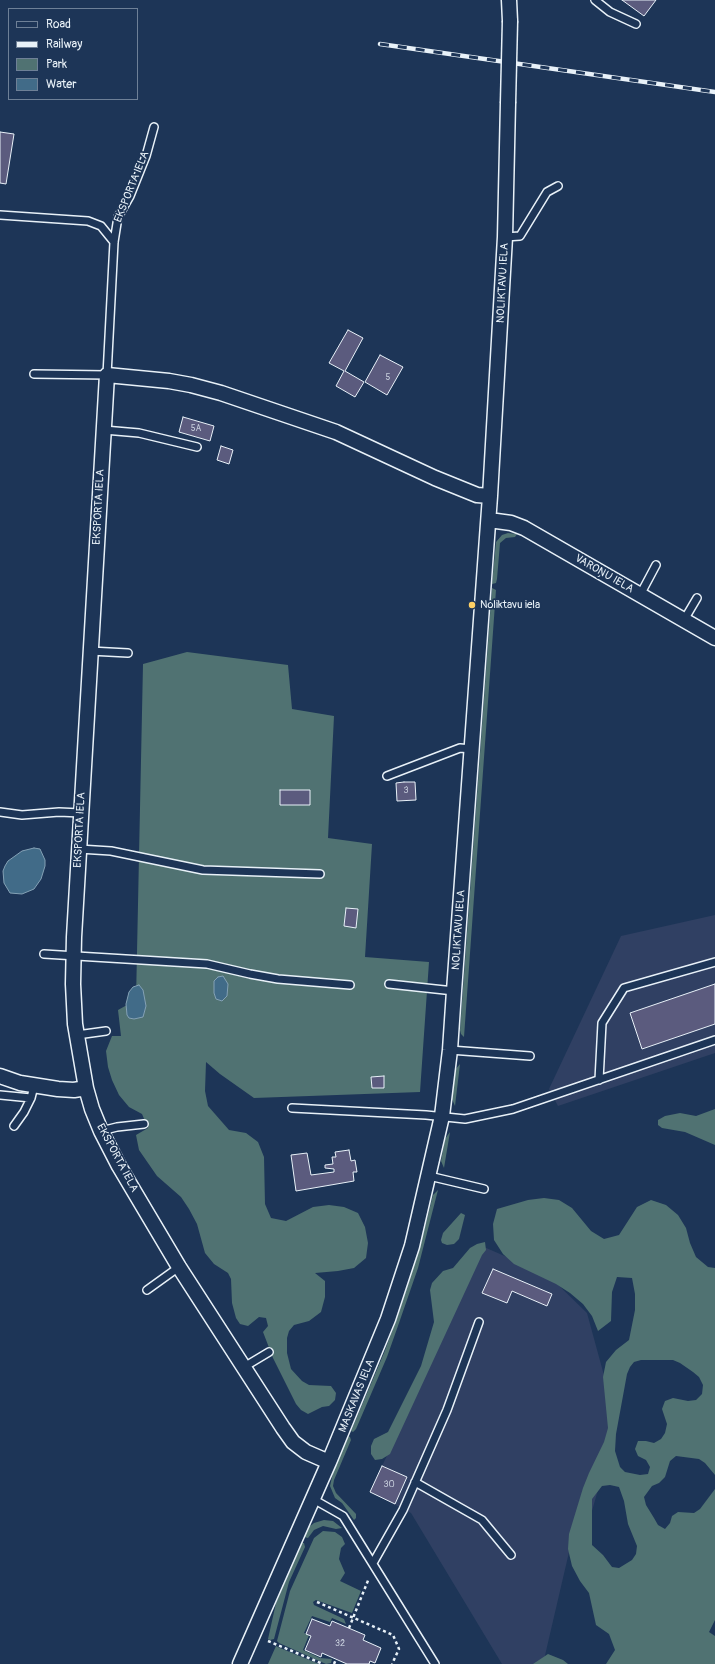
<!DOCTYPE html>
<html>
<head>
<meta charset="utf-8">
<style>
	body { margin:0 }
	#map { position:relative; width:715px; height:1664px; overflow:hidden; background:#1d3557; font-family:Pangolin,sans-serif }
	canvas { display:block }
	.legend { position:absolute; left:8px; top:8px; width:130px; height:92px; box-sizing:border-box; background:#1d3557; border:1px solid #6e8097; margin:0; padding:5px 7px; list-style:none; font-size:12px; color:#e8f1f8 }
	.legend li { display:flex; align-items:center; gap:8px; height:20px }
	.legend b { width:20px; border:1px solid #6e8097 }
</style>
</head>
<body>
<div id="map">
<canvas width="715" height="1664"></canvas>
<ul class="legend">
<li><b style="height:5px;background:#1d3557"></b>Road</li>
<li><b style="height:5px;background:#e8f1f8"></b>Railway</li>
<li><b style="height:11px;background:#507272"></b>Park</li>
<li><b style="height:11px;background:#416b88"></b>Water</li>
</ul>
</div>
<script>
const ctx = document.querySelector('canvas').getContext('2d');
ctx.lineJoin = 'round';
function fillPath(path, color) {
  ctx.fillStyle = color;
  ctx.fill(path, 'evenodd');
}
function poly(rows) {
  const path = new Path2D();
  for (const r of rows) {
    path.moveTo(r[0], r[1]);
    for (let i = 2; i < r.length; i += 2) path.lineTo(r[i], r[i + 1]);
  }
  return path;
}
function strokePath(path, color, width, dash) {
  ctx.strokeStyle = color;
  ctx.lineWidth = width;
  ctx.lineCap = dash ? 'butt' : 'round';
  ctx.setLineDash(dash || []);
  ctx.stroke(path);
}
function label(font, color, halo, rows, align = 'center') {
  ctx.font = font + ' Pangolin,sans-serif';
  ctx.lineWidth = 3.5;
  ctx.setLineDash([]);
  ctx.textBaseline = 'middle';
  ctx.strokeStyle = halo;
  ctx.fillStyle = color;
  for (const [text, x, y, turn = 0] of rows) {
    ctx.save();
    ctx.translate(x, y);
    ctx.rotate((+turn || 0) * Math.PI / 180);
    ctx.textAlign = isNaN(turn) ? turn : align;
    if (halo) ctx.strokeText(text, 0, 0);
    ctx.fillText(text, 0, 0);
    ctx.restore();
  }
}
const built = poly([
	[715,915,715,1053,558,1106,549,1089,621,936],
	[484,1247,548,1275,587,1313,617,1423,584,1539,573,1535,543,1664,502,1664,411,1513,370,1492]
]);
const green = poly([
	[508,533,517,534,515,537,506,538,500,543,497,579,496,583,492,584,496,542,502,535],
	[492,588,496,590,464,1037,461,1034,460,1030],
	[187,652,288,665,292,709,334,716,328,838,372,844,365,957,429,962,420,1092,254,1098,220,1074,206,1062,205,1091,208,1106,229,1130,246,1133,258,1142,264,1157,265,1204,271,1218,286,1221,313,1207,329,1205,344,1207,358,1213,365,1227,368,1243,366,1258,354,1268,338,1271,315,1273,325,1281,325,1297,321,1312,309,1321,294,1325,289,1331,287,1338,287,1353,291,1369,302,1381,309,1385,331,1386,336,1393,335,1400,329,1406,322,1407,308,1414,301,1410,296,1404,273,1358,263,1332,268,1326,266,1318,259,1317,248,1326,240,1324,236,1318,232,1303,231,1279,228,1273,214,1264,205,1253,197,1224,189,1209,181,1197,157,1176,139,1150,136,1135,148,1128,142,1114,129,1107,119,1095,112,1080,108,1067,106,1051,112,1036,121,1036,118,1010,136,1000,143,664],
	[460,1064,455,1106,452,1099,455,1070],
	[715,1109,715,1145,685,1132,662,1128,658,1125,658,1120,665,1116,680,1113,696,1116],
	[450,1132,444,1168,441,1161,445,1139],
	[438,1190,418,1268,399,1323,387,1357,356,1429,353,1432,351,1431,384,1353,398,1315,421,1243,433,1195],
	[544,1198,559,1200,572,1208,591,1231,604,1239,619,1235,637,1207,651,1200,666,1205,678,1215,686,1228,690,1243,696,1257,708,1267,715,1268,715,1475,705,1463,699,1459,676,1456,670,1461,665,1477,659,1483,652,1486,644,1497,646,1505,654,1518,658,1525,665,1529,670,1523,672,1516,678,1512,694,1513,700,1509,715,1489,715,1620,709,1632,715,1636,715,1664,606,1664,615,1650,609,1634,596,1625,589,1593,580,1581,572,1566,568,1549,569,1534,583,1488,589,1473,604,1442,608,1428,603,1377,606,1362,616,1350,629,1340,635,1310,635,1294,632,1278,617,1277,612,1292,611,1321,598,1331,592,1316,583,1304,570,1293,556,1284,514,1264,503,1254,494,1240,493,1224,497,1209,528,1200],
	[641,1360,673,1360,680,1363,693,1372,699,1377,703,1385,702,1394,696,1400,688,1401,673,1398,665,1401,662,1409,667,1424,665,1433,661,1439,654,1443,646,1441,638,1441,635,1449,638,1456,646,1460,650,1467,648,1474,640,1475,625,1472,620,1467,615,1451,616,1434,627,1374,630,1367,634,1362],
	[610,1485,619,1487,624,1501,628,1524,637,1546,636,1554,632,1560,619,1568,612,1567,603,1555,592,1545,592,1499,602,1486],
	[461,1213,465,1215,459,1239,454,1244,447,1245,442,1243,441,1240,443,1233],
	[485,1242,486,1250,482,1255,390,1454,382,1459,375,1460,371,1454,371,1446,374,1439,388,1432,421,1366,434,1322,430,1290,432,1283,443,1271,453,1268,470,1248,477,1244],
	[348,1436,350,1437,351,1440,334,1480,333,1486,336,1493,356,1514,356,1518,354,1520,342,1503,335,1498,330,1486,333,1473],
	[324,1520,333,1521,342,1528,336,1529,323,1526,314,1530,308,1538,304,1537,309,1527,314,1523],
	[323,1531,335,1532,342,1537,345,1544,341,1548,339,1559,345,1573,340,1581,361,1591,352,1613,316,1600,313,1602,314,1605,344,1619,346,1624,332,1618,330,1622,312,1616,304,1633,309,1635,303,1650,320,1658,332,1659,331,1663,326,1664,279,1643,277,1641,290,1591,314,1538],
	[302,1543,304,1543,305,1547,289,1582,274,1639,270,1640,268,1639,276,1603],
	[276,1646,280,1648,319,1664,268,1664],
	[548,1654,563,1660,568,1664,533,1664]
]);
const water = poly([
	[34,848,40,849,45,860,45,866,41,879,34,889,22,894,10,893,4,883,3,871,5,866,8,861,22,851,34,848],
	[218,977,223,976,228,984,227,996,222,1001,216,999,214,993,214,981,218,977],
	[139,985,143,990,146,1006,143,1017,134,1019,129,1018,127,1015,126,1004,129,992,133,987,139,985]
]);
const building = poly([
	[622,0,656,0,644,16,622,0],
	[0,132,14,134,6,184,0,183,0,132],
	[348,330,363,338,345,371,364,382,355,397,336,386,344,371,329,363,348,330],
	[380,355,403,367,387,395,365,382,380,355],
	[183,417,214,426,210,441,179,432,183,417],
	[221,446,233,450,229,464,217,460,221,446],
	[404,782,415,782,416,800,397,801,396,783,404,782],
	[280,790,310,790,310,805,280,805,280,790],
	[346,908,358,909,356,928,344,926,346,908],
	[715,984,715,1024,642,1049,630,1013,715,984],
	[384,1076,384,1088,372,1088,371,1077,384,1076],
	[349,1150,351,1161,355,1160,357,1172,353,1172,354,1181,296,1191,291,1155,307,1153,311,1175,334,1172,334,1169,325,1168,325,1165,333,1164,332,1157,336,1157,335,1152,349,1150],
	[493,1269,552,1294,547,1306,512,1291,507,1303,482,1293,493,1269],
	[382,1466,407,1477,395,1504,370,1492,382,1466],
	[312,1619,330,1626,332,1621,365,1635,363,1640,381,1648,375,1663,370,1661,369,1664,347,1664,322,1653,321,1657,305,1650,311,1636,306,1634,312,1619]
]);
const path = poly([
	[317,1602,393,1635,399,1649,392,1664],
	[349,1628,369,1578],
	[268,1641,323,1664],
	[334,1664,336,1659]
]);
const service = poly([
	[595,0,610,12,636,24],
	[0,215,88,221,101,226,114,242],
	[505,237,520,236,547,192,558,186],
	[34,374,107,375,114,242,118,217,130,196,146,156,154,127],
	[104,430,139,433,197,447],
	[640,595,656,565],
	[684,620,697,598],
	[90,651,128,653],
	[387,776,460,748,472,749],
	[0,812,22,815,59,812,81,813],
	[79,849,111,851,203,870,320,874],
	[44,954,207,964,250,974,278,979,350,985],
	[389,984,454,991],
	[77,1035,106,1031],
	[450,1050,530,1056],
	[599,1080,602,1023,624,988,715,962],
	[0,1095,31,1098],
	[292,1108,426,1115,465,1119,513,1109,715,1040],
	[14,1126,24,1112,31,1098,34,1086],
	[101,1131,117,1127,144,1124],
	[429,1176,484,1189],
	[147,1290,179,1267],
	[244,1367,269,1352],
	[415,1482,482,1520,511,1555],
	[313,1499,343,1516,435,1664],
	[373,1563,403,1510,447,1410,479,1322]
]);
const minor = poly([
	[509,0,510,21],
	[489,520,511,523,524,528,715,638],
	[0,1076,20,1083,58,1089,74,1090,86,1088],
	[329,1462,306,1452,293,1442,283,1428,179,1267,119,1166,101,1131,92,1109,86,1088,75,1024,73,984,74,937,107,375,169,381,191,385,221,393,336,432,435,478,477,495,490,496],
	[240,1664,329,1462,388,1319,412,1246,442,1116,450,1050,454,991,490,496,505,237,508,103]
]);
const rail = poly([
	[380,44,715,92]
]);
const minorBridge = poly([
	[508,103,510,21]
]);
const markers = [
	[472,605,4,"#ffd166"]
];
const numberNames = [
	["5",388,378],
	["5A",196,429],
	["3",406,791],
	["30",389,1485],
	["32",340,1644]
];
const streetNames = [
	["EKSPORTA IELA",132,187,-68],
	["NOLIKTAVU IELA",503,283,-87],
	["EKSPORTA IELA",99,507,-87],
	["VAROŅU IELA",604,574,30],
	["EKSPORTA IELA",80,830,-87],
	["NOLIKTAVU IELA",459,930,-86],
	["EKSPORTA IELA",117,1158,62],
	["MASKAVAS IELA",357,1396,-68]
];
const poiNames = [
	["Noliktavu iela",480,605]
];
fillPath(built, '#304063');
fillPath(green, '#507272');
fillPath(water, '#416b88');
strokePath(water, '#84a1b5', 1);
fillPath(building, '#5b5b7e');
strokePath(building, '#e8f1f8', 1);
strokePath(service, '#e8f1f8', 10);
strokePath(minor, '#e8f1f8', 17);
strokePath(path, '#e8f1f8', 2.5, [3, 3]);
strokePath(service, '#1d3557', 7);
strokePath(minor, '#1d3557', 14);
strokePath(rail, '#e8f1f8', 4.5);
strokePath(rail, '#1d3557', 3, [9]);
strokePath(minorBridge, '#e8f1f8', 17, []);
strokePath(minorBridge, '#1d3557', 14);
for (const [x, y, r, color] of markers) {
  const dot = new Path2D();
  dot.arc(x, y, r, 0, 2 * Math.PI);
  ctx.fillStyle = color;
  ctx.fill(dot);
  strokePath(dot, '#1d3557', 1.5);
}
label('9px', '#c5ccda', null, numberNames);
label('11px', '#e8f1f8', '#1d3557', streetNames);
label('11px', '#e8f1f8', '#1d3557', poiNames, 'left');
</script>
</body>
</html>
